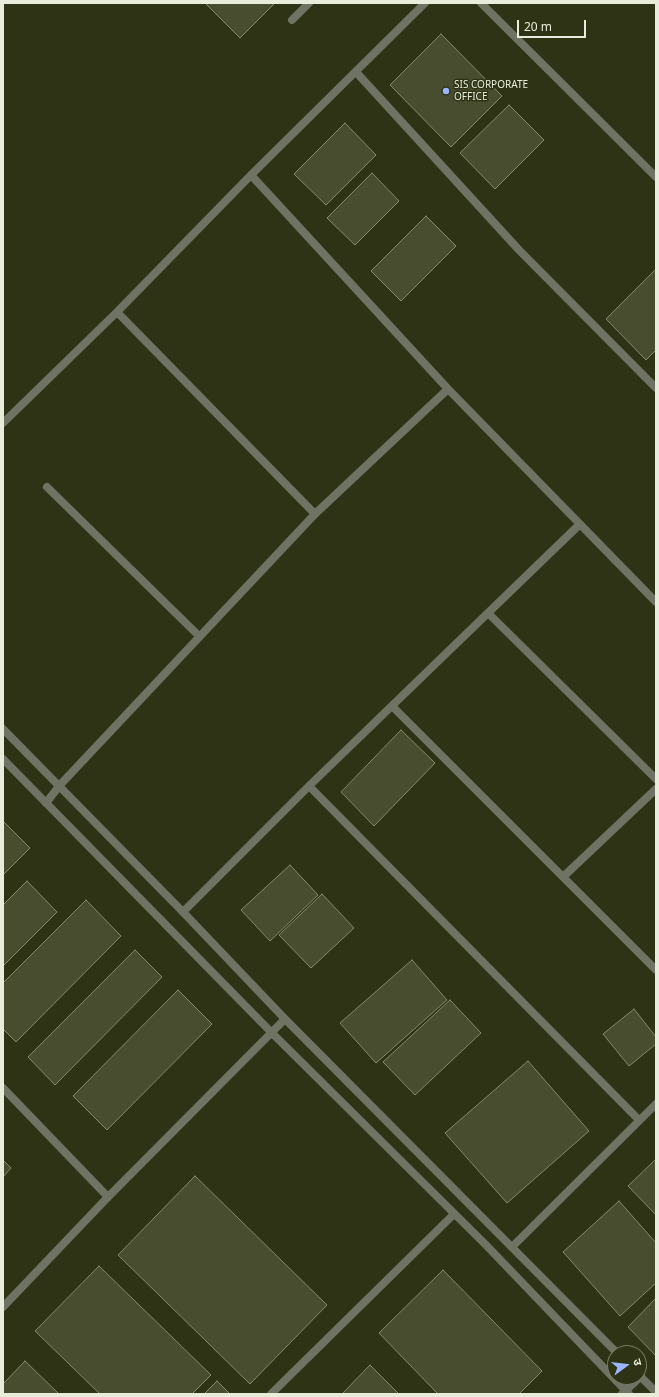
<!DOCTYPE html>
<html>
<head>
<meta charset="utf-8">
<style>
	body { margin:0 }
	#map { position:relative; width:659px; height:1397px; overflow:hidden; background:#2d3314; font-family:"Noto Sans","Noto Sans Devanagari",sans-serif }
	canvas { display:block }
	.frame { position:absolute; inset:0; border:4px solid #e8eddb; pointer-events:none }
	.north { position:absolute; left:607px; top:1345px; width:40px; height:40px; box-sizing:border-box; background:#2d3314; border:1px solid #787d64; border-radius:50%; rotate:75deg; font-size:11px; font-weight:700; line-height:16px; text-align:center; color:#e8eddb }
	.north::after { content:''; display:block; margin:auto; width:14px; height:18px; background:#9ab5fd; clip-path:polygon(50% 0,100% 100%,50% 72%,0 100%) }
	.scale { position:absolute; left:517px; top:20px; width:69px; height:18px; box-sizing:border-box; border:2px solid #e8eddb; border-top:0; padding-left:5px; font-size:12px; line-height:14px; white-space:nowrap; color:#e8eddb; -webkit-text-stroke:3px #2d3314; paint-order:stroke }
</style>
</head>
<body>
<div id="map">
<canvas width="659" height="1397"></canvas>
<div class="frame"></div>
<div class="north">उ</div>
<div class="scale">20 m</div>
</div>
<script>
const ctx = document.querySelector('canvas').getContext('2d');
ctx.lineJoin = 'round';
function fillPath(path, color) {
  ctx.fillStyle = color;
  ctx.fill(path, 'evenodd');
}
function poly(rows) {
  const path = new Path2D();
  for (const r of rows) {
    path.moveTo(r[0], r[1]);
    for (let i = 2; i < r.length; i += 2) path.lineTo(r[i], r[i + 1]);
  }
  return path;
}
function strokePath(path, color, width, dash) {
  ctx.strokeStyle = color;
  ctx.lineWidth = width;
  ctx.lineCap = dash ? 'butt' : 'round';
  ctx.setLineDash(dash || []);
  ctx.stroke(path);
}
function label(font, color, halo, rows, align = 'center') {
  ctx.font = font + ' "Noto Sans",sans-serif';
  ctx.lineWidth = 3;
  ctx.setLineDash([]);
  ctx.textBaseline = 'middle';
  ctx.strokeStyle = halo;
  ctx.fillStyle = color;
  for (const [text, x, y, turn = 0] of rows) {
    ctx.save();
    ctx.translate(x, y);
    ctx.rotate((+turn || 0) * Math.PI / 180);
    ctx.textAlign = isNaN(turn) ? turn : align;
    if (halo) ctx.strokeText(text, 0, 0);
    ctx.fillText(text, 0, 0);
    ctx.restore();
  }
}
const building = poly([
	[205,3,275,3,240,38,205,3],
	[441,34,502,96,451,147,390,85,441,34],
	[509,105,544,140,495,189,460,153,509,105],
	[345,123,376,155,326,205,294,174,345,123],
	[372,173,399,201,355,245,327,218,372,173],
	[426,216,456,246,401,301,371,271,426,216],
	[656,269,656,350,646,360,606,319,656,269],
	[401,730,435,763,374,826,341,792,401,730],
	[3,821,30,848,3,875,3,821],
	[290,865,318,895,270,941,241,910,290,865],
	[27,881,57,912,3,966,3,905,27,881],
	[322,894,354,928,311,968,279,935,322,894],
	[86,900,121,936,16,1042,3,1029,3,983,86,900],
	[135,950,162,977,55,1085,28,1057,135,950],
	[412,960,447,1000,376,1063,340,1023,412,960],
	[178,990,212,1024,107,1130,73,1096,178,990],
	[450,1000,481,1033,415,1095,383,1062,450,1000],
	[634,1009,656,1037,656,1044,629,1066,603,1034,634,1009],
	[528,1061,589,1131,507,1203,445,1133,528,1061],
	[656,1159,656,1215,628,1186,656,1159],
	[3,1160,11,1168,3,1177,3,1160],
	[195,1176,327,1305,250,1384,118,1255,195,1176],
	[619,1201,656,1243,656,1283,620,1316,563,1252,619,1201],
	[99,1266,211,1375,192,1394,100,1394,35,1331,99,1266],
	[443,1270,542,1371,519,1394,438,1394,379,1333,443,1270],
	[656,1298,656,1356,628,1327,656,1298],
	[25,1361,59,1394,3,1394,3,1384,25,1361],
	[370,1365,399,1394,342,1394,370,1365],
	[217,1381,230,1394,204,1394,217,1381]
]);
const service = poly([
	[292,20,309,3],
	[356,72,519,250,656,388],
	[47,487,199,636],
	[3,1088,108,1197]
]);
const minor = poly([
	[481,3,656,177],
	[251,175,448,389,656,602],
	[117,312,315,514],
	[3,423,117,312,251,175,425,3],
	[488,613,656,779],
	[392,706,656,970],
	[309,786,639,1120],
	[46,803,60,785,315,514,448,389],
	[563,877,656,789],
	[183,912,309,786,580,524],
	[512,1247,656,1104],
	[271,1394,454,1214]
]);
const tertiary = poly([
	[3,729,183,912,285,1019,617,1353],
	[3,759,271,1032,486,1245,629,1394],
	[3,1307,108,1197,285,1019],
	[639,1375,656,1392],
	[622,1394,641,1376]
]);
const markers = [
	[446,91,4,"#9ab5fd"]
];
const poiNames = [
	["SIS CORPORATE",454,85],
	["OFFICE",454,97]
];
fillPath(building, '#474d2e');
strokePath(building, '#848c6a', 1);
strokePath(service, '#6f7364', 8);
strokePath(minor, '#6f7364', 8);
strokePath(tertiary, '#6f7364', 8);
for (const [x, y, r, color] of markers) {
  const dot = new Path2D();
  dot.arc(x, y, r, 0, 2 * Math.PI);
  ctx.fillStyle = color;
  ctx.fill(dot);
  strokePath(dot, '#2d3314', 1.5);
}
label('10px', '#e8eddb', '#2d3314', poiNames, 'left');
</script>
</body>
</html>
